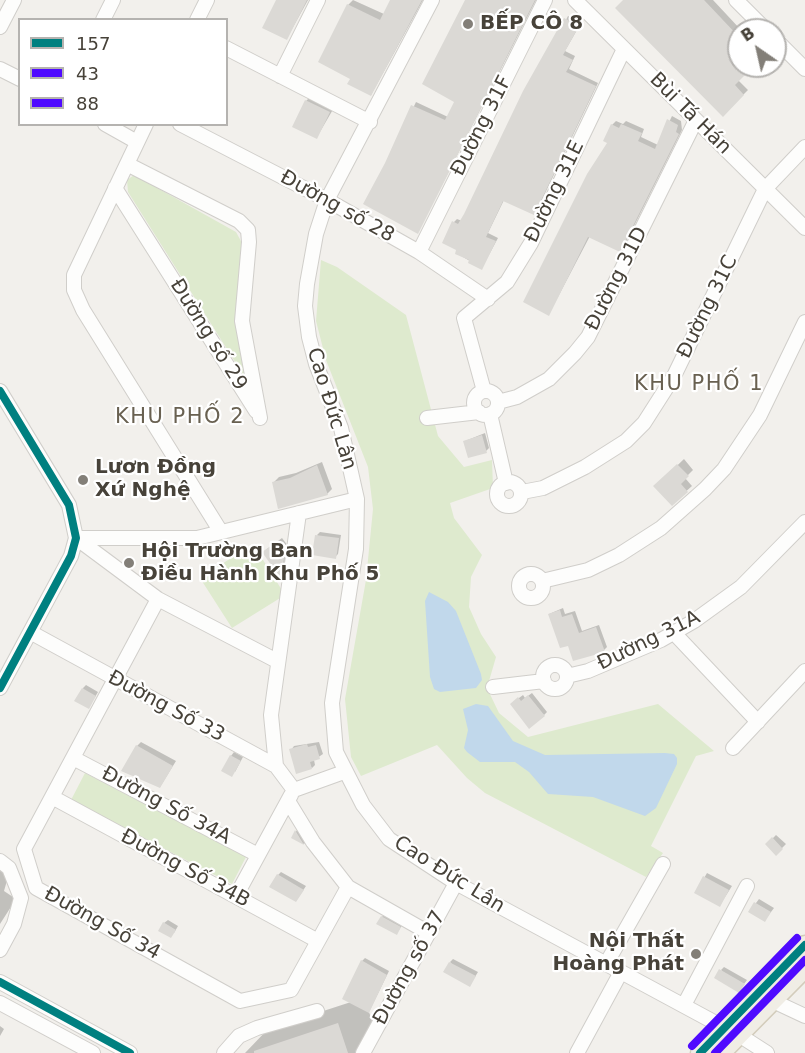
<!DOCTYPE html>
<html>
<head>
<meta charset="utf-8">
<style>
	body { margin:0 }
	#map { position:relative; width:805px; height:1053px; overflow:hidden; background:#f2f0ec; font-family:"DejaVu Sans",sans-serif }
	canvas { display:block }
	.legend { position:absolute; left:18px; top:18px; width:210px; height:108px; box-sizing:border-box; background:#fff; border:2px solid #b5b3b0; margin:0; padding:8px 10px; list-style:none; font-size:18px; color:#474239 }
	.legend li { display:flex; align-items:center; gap:12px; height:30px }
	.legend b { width:30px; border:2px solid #b5b3b0 }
	.north { position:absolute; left:727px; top:18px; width:60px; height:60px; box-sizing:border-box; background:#fff; border:2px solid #b5b3b0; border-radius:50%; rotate:326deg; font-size:16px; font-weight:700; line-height:24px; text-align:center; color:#474239 }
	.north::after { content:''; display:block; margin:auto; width:21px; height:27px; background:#837f78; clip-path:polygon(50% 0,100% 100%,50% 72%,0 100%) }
</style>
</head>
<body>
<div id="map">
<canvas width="805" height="1053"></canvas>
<ul class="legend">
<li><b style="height:8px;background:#008080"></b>157</li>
<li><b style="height:8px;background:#4f0aff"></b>43</li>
<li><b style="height:8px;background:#4f0aff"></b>88</li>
</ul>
<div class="north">B</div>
</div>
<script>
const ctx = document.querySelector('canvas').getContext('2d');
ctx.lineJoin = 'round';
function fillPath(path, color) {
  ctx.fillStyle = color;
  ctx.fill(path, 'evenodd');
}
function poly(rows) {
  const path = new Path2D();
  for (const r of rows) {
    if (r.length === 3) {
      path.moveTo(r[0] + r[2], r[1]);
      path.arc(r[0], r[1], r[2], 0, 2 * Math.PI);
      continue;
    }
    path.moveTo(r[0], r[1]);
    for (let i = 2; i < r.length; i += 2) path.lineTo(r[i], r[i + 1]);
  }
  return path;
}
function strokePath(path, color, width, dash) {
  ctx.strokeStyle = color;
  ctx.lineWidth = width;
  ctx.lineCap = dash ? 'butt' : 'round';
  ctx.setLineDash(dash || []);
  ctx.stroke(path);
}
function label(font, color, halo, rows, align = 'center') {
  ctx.font = font + ' "DejaVu Sans",sans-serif';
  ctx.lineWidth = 4.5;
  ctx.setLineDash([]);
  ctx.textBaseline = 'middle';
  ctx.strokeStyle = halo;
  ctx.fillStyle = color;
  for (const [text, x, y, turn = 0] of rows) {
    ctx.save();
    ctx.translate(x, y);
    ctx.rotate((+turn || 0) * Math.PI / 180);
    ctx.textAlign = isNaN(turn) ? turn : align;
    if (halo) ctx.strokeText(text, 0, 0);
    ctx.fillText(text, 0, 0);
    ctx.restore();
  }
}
const green = poly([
	[134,175,236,232,242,243,236,326,249,384,128,192,127,180],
	[321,260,337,267,406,315,438,436,464,467,492,460,493,488,450,503,454,518,482,555,471,577,469,607,481,634,496,657,487,688,499,713,528,737,658,704,714,751,696,756,651,846,663,853,646,877,485,793,467,778,437,745,361,776,351,757,345,699,366,580,373,509,368,467,326,360,316,321],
	[253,544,285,595,232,628,200,578],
	[85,773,246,857,232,884,71,800]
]);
const water = poly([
	[429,592,448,602,456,611,481,674,482,680,476,688,440,692,434,689,430,677,425,601],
	[476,704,488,706,513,741,545,755,665,753,674,754,677,758,677,764,656,808,645,816,593,797,548,794,529,772,515,762,480,762,467,752,464,748,468,730,463,709]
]);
const shadow = poly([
	[278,0,308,0,287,38],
	[353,0,384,14,391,0,423,0,371,95,352,78,348,5],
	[467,0,536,0,418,232,386,164,416,102,448,117,456,101],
	[625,0,713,0,741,30,739,30,739,66,752,66,738,80,748,90,723,115],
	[568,16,581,23,565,51,575,56,569,69,598,83,537,210,534,214,504,200,488,233,498,238,482,268,456,253,458,249,454,222,457,219,462,221],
	[312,95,335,106,317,137,306,101],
	[672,116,681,121,682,130,624,246,620,250,590,236,549,314,610,142,612,125,616,121,623,124,626,121,644,129,641,137,658,145],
	[485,433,489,448,486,451,465,441],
	[684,459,693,470,685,478,692,486,672,504,656,486],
	[322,462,332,489,327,494,274,482,279,477,296,473],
	[320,532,341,535,338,554,335,557,317,535],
	[282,538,288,546,281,577,267,549],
	[563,608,565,614,575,611,582,631,599,625,607,647,604,650,569,644,549,614],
	[86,685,98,692,89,707,83,688],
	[532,693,547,712,544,715,515,701,523,695,525,698],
	[141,742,176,761,160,787,137,746],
	[319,742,323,754,314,760,315,765,312,768,291,750,294,746],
	[234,752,243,757,235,772,231,756],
	[297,830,305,843,304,844,293,837],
	[776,835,786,844,776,854,767,844],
	[0,865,10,870,4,891,16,899,0,924],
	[281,872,306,886,296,901,278,875],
	[707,873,732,886,720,905,696,892],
	[759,899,774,908,765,920,750,911],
	[385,913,403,924,397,933,382,917],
	[168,920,178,926,174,933,164,923],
	[365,958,389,971,369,1012,377,1035,359,1053,245,1053,268,1029,351,1002,362,961],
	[453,959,478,972,470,985,450,962],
	[724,967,747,980,739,991,721,970],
	[0,1026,4,1029,0,1036]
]);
const building = poly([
	[276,0,307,0,287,40,262,28],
	[390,0,422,0,371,96,347,84,350,79,318,62,347,4,380,20],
	[465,0,535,0,418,234,363,204,385,163,411,105,445,120,454,102,422,84],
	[623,0,704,0,739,37,739,66,754,66,735,85,744,95,723,117,615,8],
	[564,18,579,26,563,55,573,60,566,72,596,86,534,215,503,201,486,237,496,241,482,270,468,263,469,260,455,254,456,250,442,243,452,221,458,224,464,214,523,91],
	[305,100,330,112,317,139,292,127],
	[667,119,678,125,676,132,679,134,620,252,588,237,549,316,523,302,587,174,607,143,603,141,611,124,619,128,621,124,642,133,638,141,655,149],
	[482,435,487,453,468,458,463,441],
	[677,464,689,476,681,484,688,492,672,506,653,486],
	[317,465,328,495,278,509,272,482,290,478],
	[315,535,339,538,336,559,312,555],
	[278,541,285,550,281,579,262,552],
	[560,610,562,617,572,614,579,633,596,627,605,652,573,661,568,646,560,648,548,614],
	[82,688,96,696,89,709,74,701],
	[528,695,545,716,529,729,510,704,518,697,521,701],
	[307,744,308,747,316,745,320,759,310,762,312,769,296,774,289,749],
	[136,745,173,766,160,788,121,771],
	[230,755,241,761,232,777,221,771],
	[295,830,304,845,291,838],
	[772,837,783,849,776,856,765,844],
	[277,874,304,890,296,902,269,887],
	[703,876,729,890,720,907,694,893],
	[754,902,771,912,765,922,748,912],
	[381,916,401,927,397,935,376,924],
	[163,922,176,930,171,938,158,931],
	[361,960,387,975,369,1013,342,999],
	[449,962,476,976,470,987,443,972],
	[719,969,745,984,739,993,714,978],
	[338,1023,348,1053,254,1053,254,1051]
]);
const minor = poly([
	[432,0,327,200,316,234,307,284,305,306,309,337,316,364,341,428,357,499,356,549,332,703,336,752,363,805,389,839,456,883,725,1028],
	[575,0,805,228],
	[736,0,766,30],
	[103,20,113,0],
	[197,20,207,0],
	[0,27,14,0],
	[775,39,805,69],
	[226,48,370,122],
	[0,69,20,79],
	[280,76,318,0],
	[105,124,137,142],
	[146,124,74,275,74,290,83,310,221,532],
	[180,124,327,200,419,252,488,299],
	[127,164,239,221,248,230,249,242,242,321,260,418],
	[115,188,256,411],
	[419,252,545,0],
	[0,391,69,505,76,538,71,556,0,688],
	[484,391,464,318,507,282,531,243,624,49],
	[486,403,12],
	[498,402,517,397,549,379,575,353,588,337,696,120],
	[490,414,506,483],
	[427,418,479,412],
	[509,494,12],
	[522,492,543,488,585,467,626,441,644,423,674,376,765,189,805,147],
	[76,538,197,538,357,499],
	[76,538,158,599,277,661],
	[531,586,12],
	[542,581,588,570,619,555,661,528,705,489,724,469,760,415,805,322],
	[158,599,24,849,36,888,240,1001,291,990,348,887],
	[30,632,276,766,294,790,344,772],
	[674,633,758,722],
	[555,677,12],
	[567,676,588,671,661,640,694,621,741,587,805,522],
	[493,687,544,681],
	[733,748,805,671],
	[73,758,258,855],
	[276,766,271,715,299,513],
	[52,797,318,941],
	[288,801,313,842,348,887,429,933],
	[0,861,9,868,21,898,14,924,0,950],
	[236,896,291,795],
	[606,964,663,864],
	[0,982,130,1053],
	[773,1001,805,1016],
	[0,1003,93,1053],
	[684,1005,747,886],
	[739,1035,767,1053],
	[224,1053,239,1036,257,1028,317,1011],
	[363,1053,456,883],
	[577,1053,621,972]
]);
const major = poly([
	[700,1053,805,945],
	[721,1053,805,968]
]);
const bus1 = poly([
	[0,391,69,505,76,538,71,556,0,688],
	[0,982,130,1053],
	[700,1053,805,945]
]);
const bus2 = poly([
	[715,1053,805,960]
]);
const bus3 = poly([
	[692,1046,797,938]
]);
const markers = [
	[468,24,6,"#837f78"],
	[83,480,6,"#837f78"],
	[129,563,6,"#837f78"],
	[696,954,6,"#837f78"]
];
const poiNames = [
	["BẾP CÔ 8",480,24],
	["Lươn Đồng",95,468],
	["Xứ Nghệ",95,491],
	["Hội Trường Ban",141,552],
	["Điều Hành Khu Phố 5",141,575],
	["Nội Thất",684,942,"right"],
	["Hoàng Phát",684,965,"right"]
];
const streetNames = [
	["Bùi Tá Hán",690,114,45],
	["Đường 31F",482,126,-63],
	["Đường 31E",555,192,-64],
	["Đường số 28",337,207,29],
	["Đường 31D",617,279,-63],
	["Đường 31C",708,307,-64],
	["Đường số 29",208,335,58],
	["Cao Đức Lân",331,409,73],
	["Đường 31A",649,641,-26],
	["Đường Số 33",166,707,28],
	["Đường Số 34A",166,806,28],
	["Đường Số 34B",185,869,28],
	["Cao Đức Lân",449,875,32],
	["Đường Số 34",102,924,29],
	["Đường số 37",410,968,-61]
];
const neighbourhoodNames = [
	["KHU PHỐ 1",699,385],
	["KHU PHỐ 2",180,418]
];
fillPath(green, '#deeace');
fillPath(water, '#c1d8eb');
fillPath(shadow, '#0003');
fillPath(building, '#dbd9d5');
strokePath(minor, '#d0ceca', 16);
strokePath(major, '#d3ccbb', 21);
strokePath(minor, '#fdfdfc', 14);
strokePath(major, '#f0ede5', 18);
strokePath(bus1, '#008080', 8);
strokePath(bus2, '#4f0aff', 8);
strokePath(bus3, '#4f0aff', 8);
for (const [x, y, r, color] of markers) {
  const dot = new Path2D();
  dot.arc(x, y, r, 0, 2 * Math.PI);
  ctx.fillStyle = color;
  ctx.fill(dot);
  strokePath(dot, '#fff', 2);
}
label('bold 20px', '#474239', '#fff', poiNames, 'left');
label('20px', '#474239', '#fff', streetNames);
ctx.letterSpacing = '1.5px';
label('21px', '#696151', '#fff', neighbourhoodNames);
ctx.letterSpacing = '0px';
</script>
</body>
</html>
